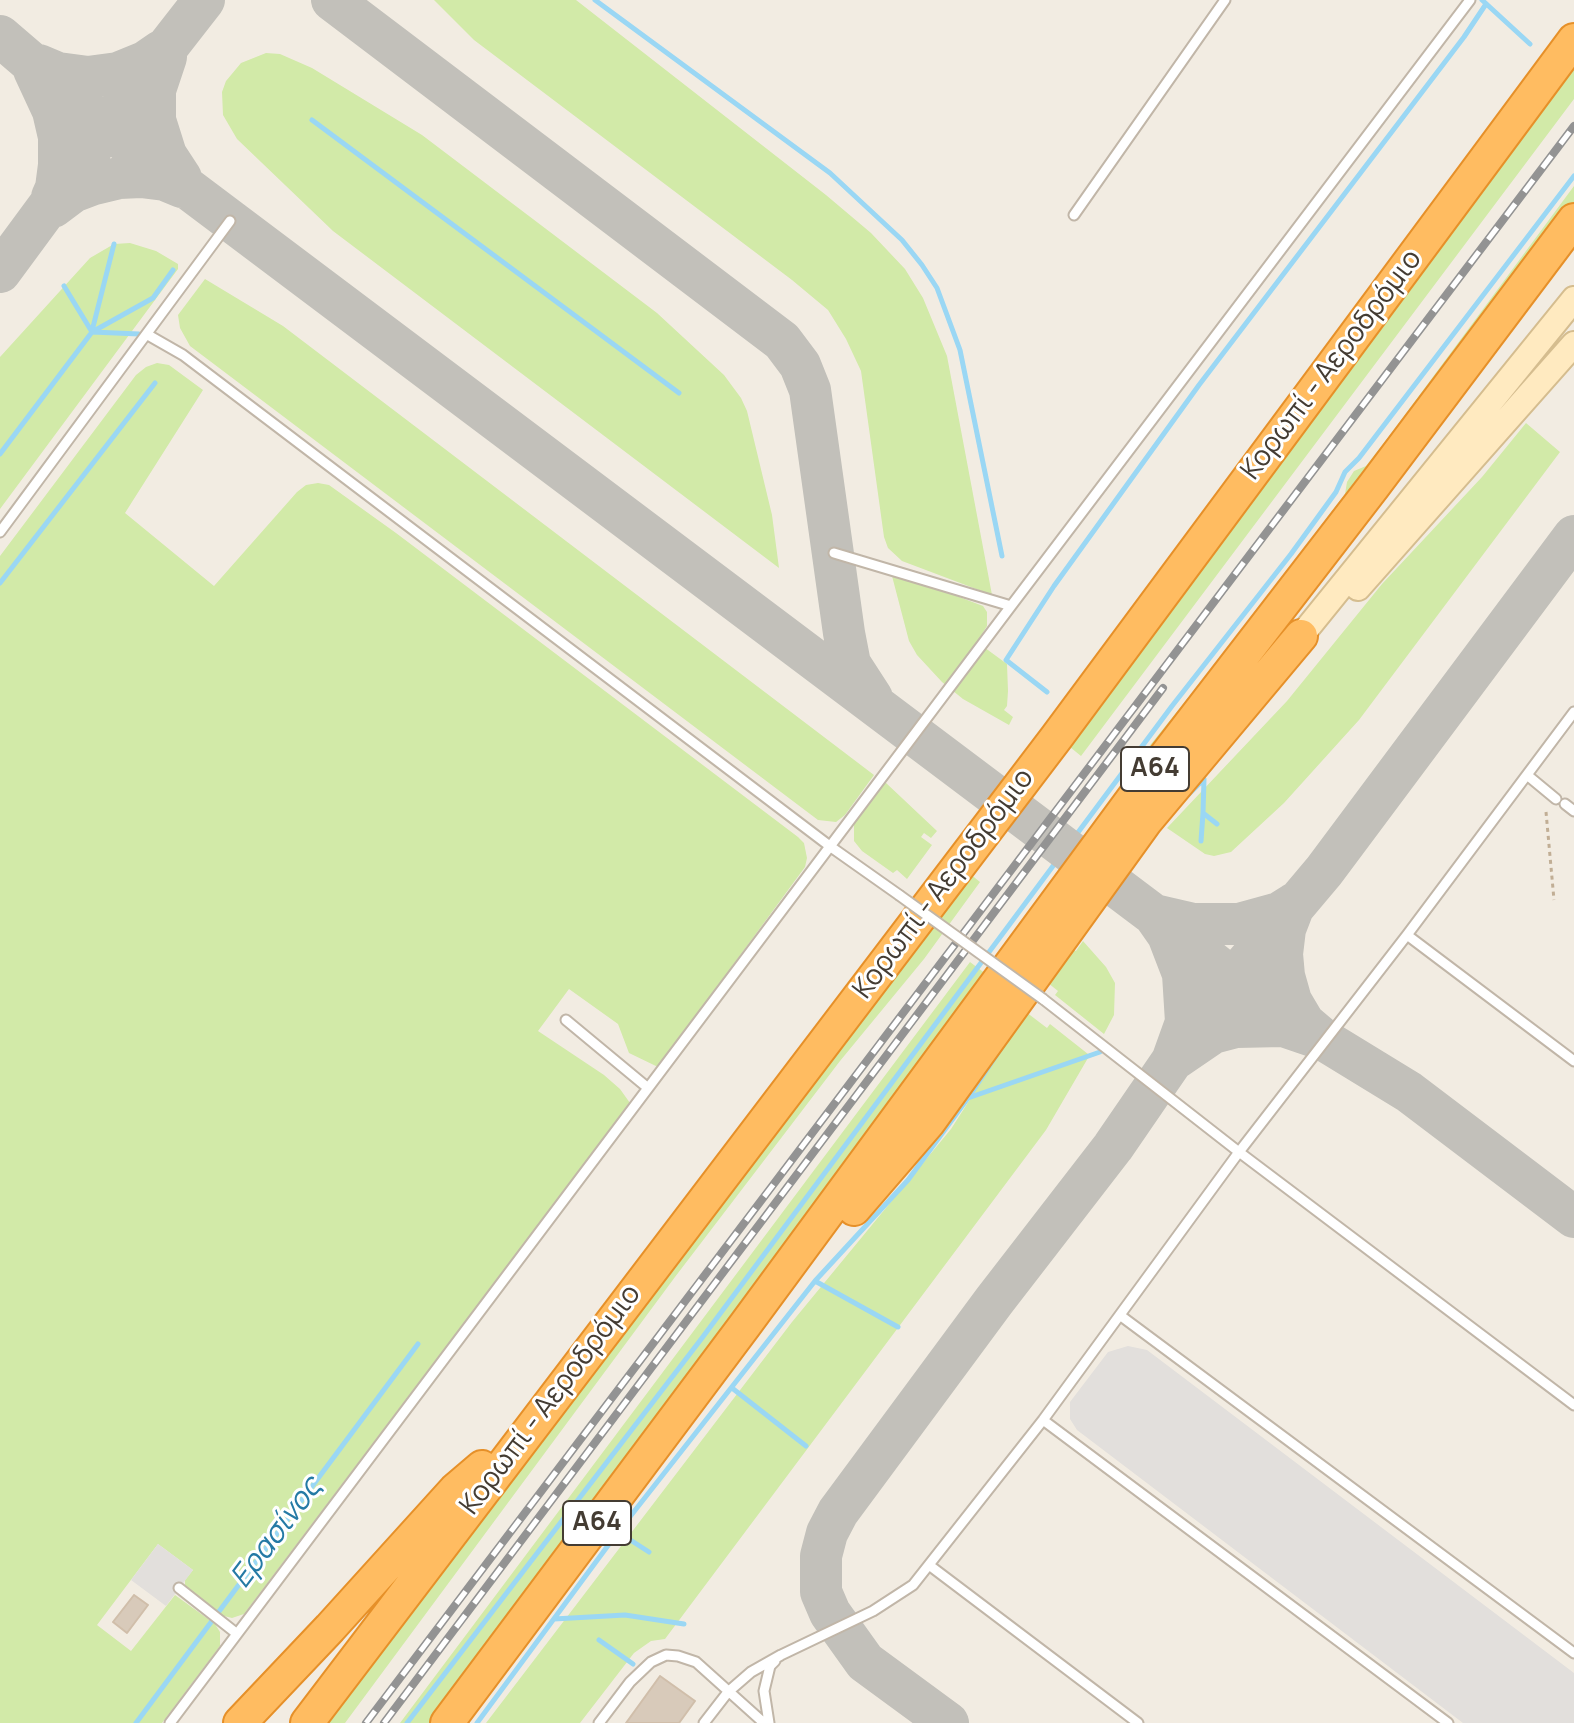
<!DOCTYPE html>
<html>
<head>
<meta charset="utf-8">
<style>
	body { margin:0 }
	canvas { display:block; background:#f2ece2 }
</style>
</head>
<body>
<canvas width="1574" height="1723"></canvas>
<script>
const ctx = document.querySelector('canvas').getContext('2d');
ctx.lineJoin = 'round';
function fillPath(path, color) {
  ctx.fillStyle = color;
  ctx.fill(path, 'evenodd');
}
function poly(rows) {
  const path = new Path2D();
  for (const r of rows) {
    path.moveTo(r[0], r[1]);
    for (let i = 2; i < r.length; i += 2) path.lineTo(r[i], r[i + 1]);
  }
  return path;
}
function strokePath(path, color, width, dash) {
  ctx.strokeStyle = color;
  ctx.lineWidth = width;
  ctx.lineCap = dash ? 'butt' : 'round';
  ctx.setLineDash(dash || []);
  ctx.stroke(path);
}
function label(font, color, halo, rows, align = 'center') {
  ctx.font = font + ' Manrope,sans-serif';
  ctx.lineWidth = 6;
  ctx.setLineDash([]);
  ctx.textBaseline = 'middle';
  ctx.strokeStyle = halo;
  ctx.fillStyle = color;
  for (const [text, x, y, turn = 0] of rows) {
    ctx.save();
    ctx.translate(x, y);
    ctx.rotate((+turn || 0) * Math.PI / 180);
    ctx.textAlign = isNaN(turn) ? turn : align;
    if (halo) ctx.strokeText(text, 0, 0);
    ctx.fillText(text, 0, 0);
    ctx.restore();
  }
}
const green = poly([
	[434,0,576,0,826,195,871,233,905,269,923,298,947,356,992,595,902,561,888,548,884,537,861,371,846,339,828,310,792,280,474,40],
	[266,53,280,54,312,68,422,135,657,313,724,375,741,398,747,411,772,515,779,568,333,231,237,139,223,115,222,92,226,81,241,63],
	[1574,62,1574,99,1081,756,1065,743],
	[1574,186,1574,204,1476,336,1130,785,1122,780,1143,749,1147,749,1233,642,1345,494,1347,482,1354,471,1366,466,1387,439],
	[130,243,156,251,178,264,178,269,0,509,0,357,90,258,114,244],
	[205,279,283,326,874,775,845,815,836,822,818,820,190,346,180,328,178,315],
	[157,363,169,365,203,390,125,513,214,586,297,492,306,485,318,483,329,485,396,533,798,837,804,843,807,858,805,867,658,1067,629,1053,618,1024,569,989,538,1031,604,1075,620,1089,630,1103,244,1614,232,1618,224,1616,185,1588,185,1580,193,1570,158,1544,97,1625,131,1651,175,1595,215,1624,220,1632,220,1646,162,1723,0,1723,0,556,136,375,146,367],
	[1526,423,1560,452,1359,720,1284,803,1231,852,1214,856,1205,854,1167,828,1287,701,1382,584,1482,477],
	[896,573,983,606,987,612,987,626,977,642,1007,664,1008,691,1007,706,1004,710,1013,717,1009,725,963,699,942,682,917,655,909,641,892,576],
	[885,782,937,831,931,838,924,833,921,837,932,845,907,879,897,870,893,873,862,851,854,841,854,824],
	[969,873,980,882,924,959,840,1061,675,1277,345,1723,324,1723],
	[1083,941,1106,967,1115,983,1114,1015,1104,1034,1055,995,1058,991,1048,983,1073,950,1076,951],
	[970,962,986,974,540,1576,429,1723,400,1723],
	[1026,1012,1047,1028,1050,1024,1088,1054,1088,1058,1046,1130,665,1639,651,1641,634,1653,580,1723,486,1723,792,1322,951,1129]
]);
const parking = poly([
	[1128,1346,1147,1350,1574,1673,1574,1723,1463,1723,1077,1430,1070,1419,1070,1402,1108,1352],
	[158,1544,193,1570,166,1606,131,1580]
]);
const stream = poly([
	[595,0,830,173,902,240,922,265,937,288,960,350,1002,556],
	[1482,0,1530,44],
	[312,120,679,393],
	[92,331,114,244],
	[139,334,92,332,153,298,173,270],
	[0,454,92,332,64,286],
	[0,583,155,383],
	[1047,692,1006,660,1054,586,1199,385,1464,37,1486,4],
	[1186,797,1204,779,1203,813],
	[1201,841,1203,813,1217,824],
	[1001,1048,968,1098,1100,1052],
	[815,1281,898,1327],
	[732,1388,806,1446],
	[618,1532,649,1552],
	[554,1619,625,1615,684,1624],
	[599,1640,633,1664],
	[136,1723,418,1344],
	[407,1723,702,1338,1172,706,1291,554,1336,492,1345,472,1359,458,1574,176],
	[477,1723,618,1532,782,1323,815,1281,908,1180,968,1098]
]);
const taxiway = poly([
	[332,0,782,341,800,365,810,390,844,633,850,664,872,698],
	[0,36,106,127,1154,915,1233,979,1324,1040,1409,1092,1574,1217],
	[166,57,155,90,155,120,166,155,181,178],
	[39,65,58,73,88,77,118,73,145,62,161,51],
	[34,70,53,111,59,137,59,165,56,188,52,197],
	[53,207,73,192,94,184,119,178,141,177,165,180,182,187],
	[0,272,137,86,204,0],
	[1295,903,1285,929,1282,954,1284,976,1291,1001,1304,1023,1324,1040,1283,1026,1236,1027,1213,1033,1172,1061,1186,1022,1183,974,1168,935,1154,915,1193,924,1239,924,1279,913,1295,903],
	[948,1723,865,1662,830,1613,821,1592,821,1556,827,1533,838,1512,994,1301,1113,1147,1172,1061,1233,979,1324,871,1574,536]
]);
const building = poly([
	[134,1595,148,1605,127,1633,113,1622,134,1595],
	[660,1676,695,1701,679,1723,626,1723,660,1676]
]);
const path = poly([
	[1546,812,1554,900]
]);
const lane = poly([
	[1074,215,1225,0],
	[148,335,183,355,831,847,899,895],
	[0,532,230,221],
	[1011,606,1470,0],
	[1527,775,1556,799],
	[1565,804,1574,811],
	[1407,935,1574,1061],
	[1043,999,1239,1152,1574,1405],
	[566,1020,648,1088],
	[1121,1316,1574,1653],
	[1043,1420,1448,1723],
	[929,1565,1138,1723],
	[179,1588,236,1633],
	[170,1723,1011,606,834,553],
	[599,1723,630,1682,651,1662,666,1655,678,1656,696,1662,764,1723],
	[704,1723,728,1692,751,1672,781,1655,873,1611,913,1585,1043,1420,1239,1152,1407,935,1574,712],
	[769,1723,764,1691,770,1666,775,1661]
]);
const secondary = poly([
	[1358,588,1574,344],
	[1301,636,1574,299]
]);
const highway = poly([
	[854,1209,929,1122,1146,821,1301,636],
	[240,1723,330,1628,455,1490,482,1467],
	[307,1723,1056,738,1574,40],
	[447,1723,745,1325,1137,793,1373,487,1574,220]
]);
const rail = poly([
	[366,1723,1574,126],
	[384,1723,1163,688]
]);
const laneBridge = poly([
	[899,895,1043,999]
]);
const shields = [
	[1155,769,68],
	[597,1523,68]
];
const shieldNames = [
	["Α64",1155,769],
	["Α64",597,1523]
];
const streetNames = [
	["Κορωπί - Αεροδρόμιο",1332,365,-53],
	["Κορωπί - Αεροδρόμιο",944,884,-53],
	["Κορωπί - Αεροδρόμιο",551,1400,-53]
];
const waterNames = [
	["Ερασίνος",277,1533,-53]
];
fillPath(green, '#d2eaa8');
fillPath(parking, '#e2dfdc');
strokePath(stream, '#9ad7f4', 5);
strokePath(taxiway, '#c2c0ba', 42);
fillPath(building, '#d8caba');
strokePath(building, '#d0beaa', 2);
strokePath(lane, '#c1b6a8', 13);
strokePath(secondary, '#d5bd8f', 28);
strokePath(highway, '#e69029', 36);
strokePath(path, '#c1ae95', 3, [4, 4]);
strokePath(lane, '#fff', 9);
strokePath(secondary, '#ffeac0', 24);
strokePath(highway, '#ffbc61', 32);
strokePath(rail, '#939393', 8);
strokePath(rail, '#fff', 5, [15]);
strokePath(laneBridge, '#c1b6a8', 13, []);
strokePath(laneBridge, '#fff', 9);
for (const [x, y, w] of shields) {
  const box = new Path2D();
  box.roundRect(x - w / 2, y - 22, w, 44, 6);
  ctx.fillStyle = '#fff';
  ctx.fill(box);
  strokePath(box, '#443c33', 2);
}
label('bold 26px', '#443c33', null, shieldNames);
label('28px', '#443c33', '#fff', streetNames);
label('italic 30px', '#257aa5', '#fff', waterNames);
</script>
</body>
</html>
